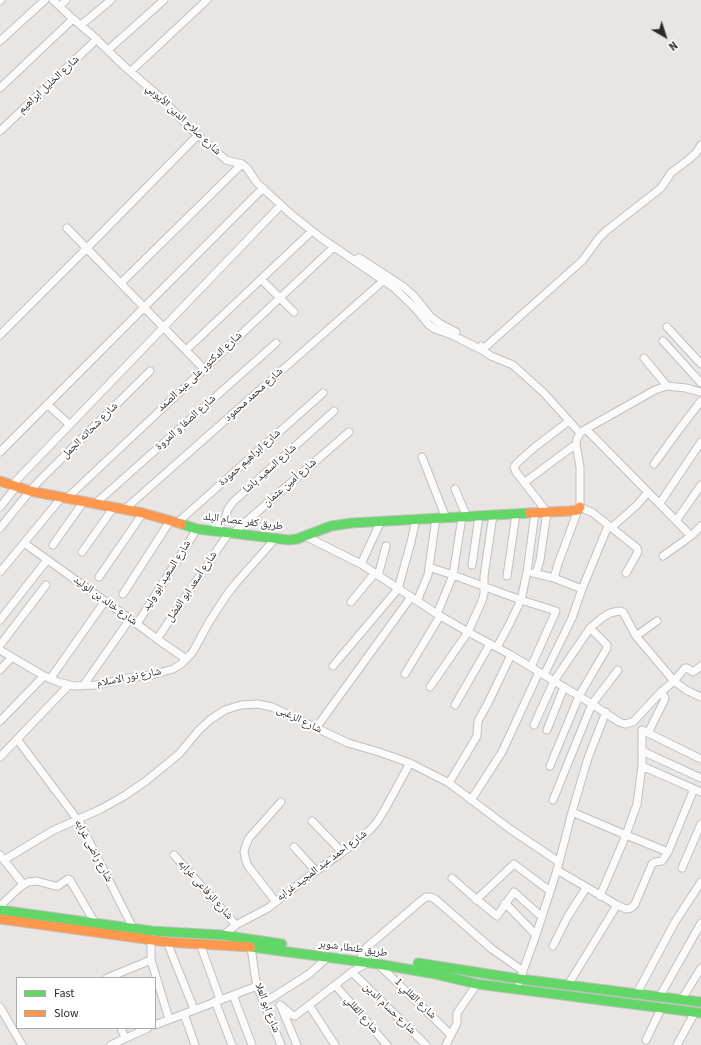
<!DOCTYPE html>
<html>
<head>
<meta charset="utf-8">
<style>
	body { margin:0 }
	#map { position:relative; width:701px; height:1045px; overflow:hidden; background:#e8e5e2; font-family:"Source Sans 3",sans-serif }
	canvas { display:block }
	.legend { position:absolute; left:16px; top:977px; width:140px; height:52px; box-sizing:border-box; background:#fff; border:1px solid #aaa; margin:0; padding:5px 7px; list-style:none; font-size:12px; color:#2b2b2b }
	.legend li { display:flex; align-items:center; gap:8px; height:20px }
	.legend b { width:20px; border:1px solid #aaa }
	.north { position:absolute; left:645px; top:16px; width:40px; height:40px; -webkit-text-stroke:3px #fff; paint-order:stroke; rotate:141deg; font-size:11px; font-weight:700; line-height:16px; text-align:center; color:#2b2b2b }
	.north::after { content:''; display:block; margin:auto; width:14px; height:18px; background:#2b2b2b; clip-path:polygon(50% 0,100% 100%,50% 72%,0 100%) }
</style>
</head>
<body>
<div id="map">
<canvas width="701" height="1045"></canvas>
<ul class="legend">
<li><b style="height:5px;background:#63d668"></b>Fast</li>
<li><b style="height:5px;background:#ff974d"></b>Slow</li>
</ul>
<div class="north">N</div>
</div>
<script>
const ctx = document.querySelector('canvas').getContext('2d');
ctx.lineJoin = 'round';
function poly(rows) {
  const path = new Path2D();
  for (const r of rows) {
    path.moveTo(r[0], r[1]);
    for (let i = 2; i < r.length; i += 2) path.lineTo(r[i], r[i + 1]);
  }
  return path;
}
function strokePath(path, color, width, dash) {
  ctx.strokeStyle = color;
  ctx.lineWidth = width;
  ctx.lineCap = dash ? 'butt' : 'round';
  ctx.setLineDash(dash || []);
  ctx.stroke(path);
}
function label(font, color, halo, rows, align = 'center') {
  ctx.font = font + ' "Source Sans 3","Noto Naskh Arabic",sans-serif';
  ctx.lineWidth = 4;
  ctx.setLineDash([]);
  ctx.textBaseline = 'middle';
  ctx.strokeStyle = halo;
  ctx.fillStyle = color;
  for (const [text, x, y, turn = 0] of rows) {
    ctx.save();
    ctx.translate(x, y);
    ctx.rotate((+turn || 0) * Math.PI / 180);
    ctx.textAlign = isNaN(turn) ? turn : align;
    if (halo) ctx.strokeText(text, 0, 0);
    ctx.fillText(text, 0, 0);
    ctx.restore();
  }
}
const street = poly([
	[53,0,73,19,91,34,124,66,161,98,192,130,226,160,242,164,247,168,257,183,292,215,321,238,393,287,414,307,429,325,435,329,452,335,482,350,491,356,513,365,544,393,580,433],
	[0,1,1,0],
	[60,6,66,0],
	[81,25,111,0],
	[0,41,45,0],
	[108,50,164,0],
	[131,71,207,0],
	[0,88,73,19],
	[0,131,97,39],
	[67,228,204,369],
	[355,260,359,258,361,259,404,287,414,296,430,316,439,323,456,332],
	[261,279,294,312],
	[121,283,242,164],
	[667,327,701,364],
	[0,335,87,248,198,135],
	[663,341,701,383],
	[481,346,482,347,482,350,582,261,599,238,606,231,661,188,671,173,688,160,696,153,701,145],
	[186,350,312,231],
	[644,358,667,386],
	[47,404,70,425],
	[586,429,691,536],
	[0,452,263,188],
	[422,457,446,518],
	[654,464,678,431,701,401],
	[525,482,576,444],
	[12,485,281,205],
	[455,489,467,517],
	[67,498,334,247],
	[96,503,276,343],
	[660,503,701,442],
	[0,507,16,487],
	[125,509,383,281],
	[676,521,701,485],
	[177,523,323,393],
	[0,528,30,491,39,481,150,371],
	[611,528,637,505,648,492],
	[211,531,225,518,228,509,233,502,334,411],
	[232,534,349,432],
	[305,536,361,564,437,614,468,632,511,655,592,704,619,722,625,724,633,722,661,692,674,681,685,668,687,668,693,672,701,666],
	[24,543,137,624,157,639,186,659],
	[53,545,84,501],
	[82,552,114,507],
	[663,556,691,536,701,526],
	[361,564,381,521],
	[472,565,479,516],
	[429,567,453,575,521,600,556,611,531,667],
	[0,572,62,497],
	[533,573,554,578,582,589],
	[626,573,638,552,637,548,593,513,580,507,580,467,576,444,577,439,580,433,586,429,655,390,667,386,686,388,701,392],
	[536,574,540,560,547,512,516,472,514,467,518,462,535,447,569,421],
	[378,576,386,546],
	[507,576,516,514],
	[99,577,143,513],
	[554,578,558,564,578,510],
	[123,594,170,521],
	[417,601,428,575,436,518],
	[351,602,374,574],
	[437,614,453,575,462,517],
	[0,620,47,560],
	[137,624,197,529],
	[636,636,657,621],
	[157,639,228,534],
	[0,645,46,585],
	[497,647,509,625,521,600,527,572,535,513],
	[0,650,44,676,58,682,74,686,97,685,128,678,152,675,173,669,181,664,191,654,194,650,209,622,226,596,236,583,275,539],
	[333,666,398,589,411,542,416,519],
	[0,670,12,657],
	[405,674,440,616],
	[544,675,572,618,582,589,608,526],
	[50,679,105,601],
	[83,686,130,619],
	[430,687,468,632,482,601,484,594,484,576,493,515],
	[455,705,490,644],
	[0,721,44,676],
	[534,725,554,681,590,628,602,618,610,613,619,611,623,612,636,636,674,681,686,690,701,697],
	[316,728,411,597],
	[547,730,564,687],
	[648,733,664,701,665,698,661,692],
	[17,739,80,823,133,928],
	[642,751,701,778],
	[0,757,69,685],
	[550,766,579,696,607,648,607,645,590,628],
	[642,766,701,792],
	[449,783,477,736,478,721,488,703,511,655],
	[471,800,502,752,539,672],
	[553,800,592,704,618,670],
	[572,812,626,835,668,852],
	[312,821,342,852],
	[294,847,316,871],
	[0,855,23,884],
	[174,855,236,925],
	[4,860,52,831,101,809,124,796,146,781,179,754,199,730,211,719,225,710,241,705,258,704,272,707,348,743,379,752,410,763,449,783,510,829,559,862],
	[682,868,701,824],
	[557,870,617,905,626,909,631,908,635,904,652,864,655,862,662,861,668,852,694,789],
	[452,878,469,893,497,916,514,892,542,917],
	[600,896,626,835,637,804,642,766,642,730,701,759],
	[476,900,514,864,550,891],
	[276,902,248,866,246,861,244,852,246,845,249,838,281,802],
	[505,903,536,935],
	[0,906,20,887,28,882,37,881,55,886,58,886,68,879,70,880,95,923],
	[223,935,236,925,268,908,316,871,339,855,370,830,377,822,385,809,410,763],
	[151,937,151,960,169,1019],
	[167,942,194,1009],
	[200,944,220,999],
	[553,946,568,916,586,888],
	[251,947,255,975,257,986,281,1045],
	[361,962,362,955,367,947,422,900,426,897,431,897,435,899,492,949,523,971],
	[378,964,451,1035],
	[352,972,426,1045],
	[107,978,151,960],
	[519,982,536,935,557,870,572,812,588,758,606,712],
	[335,985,387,1045],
	[568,985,617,905],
	[637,993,675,922,701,882],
	[233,995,252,1045],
	[660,996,701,923],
	[682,999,701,968],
	[215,1001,232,1045],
	[263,1002,273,997,309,974,327,958],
	[280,1005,292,1015,295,1016,352,972,367,963],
	[309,1005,335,1045],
	[0,1007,22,1045],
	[281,1007,297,1045],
	[184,1014,195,1045],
	[155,1025,257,986],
	[121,1028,125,1038],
	[646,1040,662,1007],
	[111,1045,148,1028],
	[446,1045,457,1023,457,1013,477,984],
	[677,1045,695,1012]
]);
const fast = poly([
	[182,524,197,529,289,540,297,539,331,526,352,523,530,513],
	[0,910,152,931,222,935,282,944],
	[251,947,378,964,435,974,477,984,701,1013],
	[418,963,520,979,701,1002]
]);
const slow = poly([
	[0,481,30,491,143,513,182,524],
	[530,513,570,511,578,510,580,507],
	[0,919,167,942,251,947]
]);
const streetNames = [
	["شارع الخليل ابراهيم",49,85,-43],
	["شارع صلاح الدين الأيوبي",183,120,43],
	["شارع الدكتور على عبد الصمد",200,372,-43],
	["شارع محمد محمود",254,395,-42],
	["شارع الصفا و المروة",186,423,-42],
	["شارع شحاته الجمل",90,431,-45],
	["شارع ابراهيم حمودة",250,458,-42],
	["شارع السعيد باشا",270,469,-42],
	["شارع أمين عثمان",290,483,-41],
	["طريق كفر عصام البلد",243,522,7],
	["شارع السعيد ابو وليد",167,576,-58],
	["شارع أسعد ابو الفضل",192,587,-56],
	["شارع خالد بن الوليد",105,601,36],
	["شارع نور الاسلام",129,678,-11],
	["شارع الزغبى",299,720,26],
	["شارع راضى غرابه",93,851,62],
	["شارع احمد عبد المجيد غرابه",322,866,-37],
	["شارع الرفاعى غرابه",205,890,48],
	["طريق طنطا, شوبر",353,949,8],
	["شارع القللي 1",415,999,44],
	["شارع ابو العلا",267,1008,69],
	["شارع حسام الدين",389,1009,44],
	["شارع القللي",361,1015,49]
];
strokePath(street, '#c1c0c0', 9);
strokePath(fast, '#c1c0c0', 11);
strokePath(slow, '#c1c0c0', 11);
strokePath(street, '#fcfbfb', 7);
strokePath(fast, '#63d668', 9);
strokePath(slow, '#ff974d', 9);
label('11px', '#2b2b2b', '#fff', streetNames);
</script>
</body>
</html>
